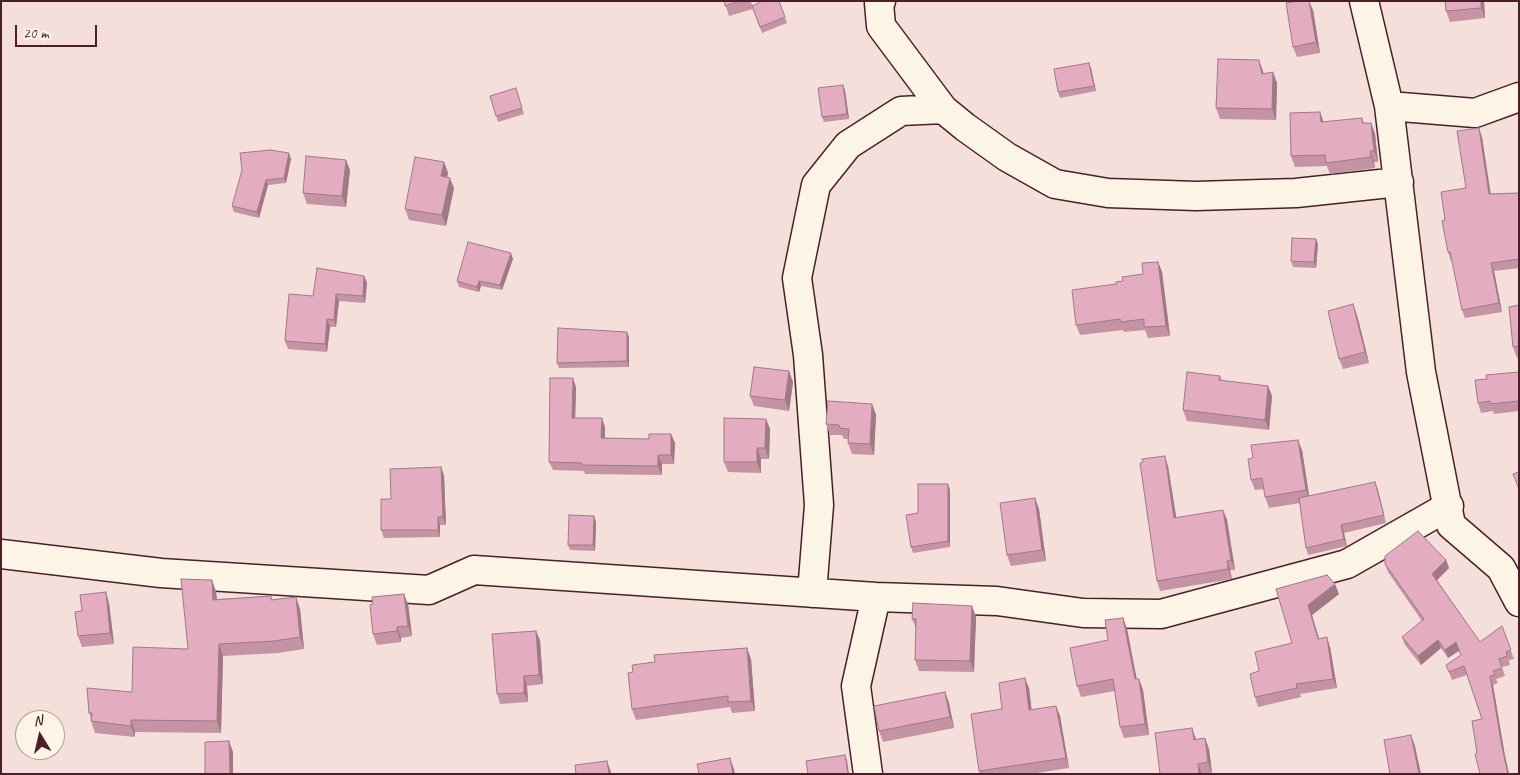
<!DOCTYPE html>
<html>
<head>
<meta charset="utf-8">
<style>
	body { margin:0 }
	#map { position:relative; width:1520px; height:775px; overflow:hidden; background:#f5dfda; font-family:Caveat,sans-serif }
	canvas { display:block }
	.frame { position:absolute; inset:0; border:2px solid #4a1f2b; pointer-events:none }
	.north { position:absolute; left:15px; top:710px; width:50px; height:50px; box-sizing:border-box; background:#fcf5e5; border:1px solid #b59f9b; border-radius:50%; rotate:351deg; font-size:14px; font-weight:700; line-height:20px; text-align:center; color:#4a1f2b }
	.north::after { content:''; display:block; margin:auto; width:18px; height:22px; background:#4a1f2b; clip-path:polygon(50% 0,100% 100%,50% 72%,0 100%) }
	.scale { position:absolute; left:15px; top:25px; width:82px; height:22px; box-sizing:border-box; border:2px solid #4a1f2b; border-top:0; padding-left:6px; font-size:15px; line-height:18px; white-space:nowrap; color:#4a1f2b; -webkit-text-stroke:4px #fcf5e5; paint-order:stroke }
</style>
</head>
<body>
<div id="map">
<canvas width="1520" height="775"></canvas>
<div class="frame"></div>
<div class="north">N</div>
<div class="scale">20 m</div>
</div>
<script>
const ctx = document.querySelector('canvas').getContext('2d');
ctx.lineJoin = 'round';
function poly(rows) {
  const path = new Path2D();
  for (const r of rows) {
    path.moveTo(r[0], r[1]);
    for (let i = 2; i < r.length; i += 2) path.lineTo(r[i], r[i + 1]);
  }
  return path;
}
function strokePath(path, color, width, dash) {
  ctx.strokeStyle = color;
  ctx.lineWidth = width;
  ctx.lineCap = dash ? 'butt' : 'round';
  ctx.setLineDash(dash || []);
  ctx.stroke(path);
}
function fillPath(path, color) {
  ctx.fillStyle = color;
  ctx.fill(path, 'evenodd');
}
const minor = poly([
	[881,1,879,3,881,26,943,109,965,127,1007,157,1055,184,1108,193,1196,196,1296,193,1399,182],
	[1364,1,1389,106,1421,372,1451,525,1501,568,1519,602],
	[1389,106,1475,113,1519,97],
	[1,554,161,573,429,590,474,570,876,597,997,601,1083,613,1161,614,1347,564,1449,506],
	[812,593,819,505,808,355,797,278,816,185,848,145,901,111,943,109],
	[868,774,856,686,876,597]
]);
const wall = poly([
	[724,1,751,1,752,5,779,1,787,23,762,33,753,9,729,16],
	[1445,1,1484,1,1485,18,1450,22,1446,11],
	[1313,10,1320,53,1297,57,1293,47],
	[1259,60,1263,74,1273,72,1277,83,1276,120,1220,119,1216,108],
	[1091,68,1096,91,1060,98,1058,92],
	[516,88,524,114,498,122,490,96],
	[845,90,849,119,824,122,822,117],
	[1362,118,1364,123,1371,123,1375,134,1378,162,1374,162,1375,168,1330,174,1327,166,1295,167,1291,156,1324,122],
	[1482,137,1490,194,1519,193,1519,268,1494,271,1502,312,1465,318,1462,310,1452,260,1451,261,1448,252,1466,188],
	[291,159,286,183,268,185,259,218,234,212,232,206],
	[444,162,448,173,447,177,454,188,446,226,409,220,405,209],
	[350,170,346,207,307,204,303,193],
	[1318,244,1316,268,1293,267,1291,261],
	[513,259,502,290,481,286,479,292,459,287,457,281],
	[1158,262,1162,272,1170,336,1148,338,1145,330,1124,332,1123,330,1080,335,1076,325,1116,284,1143,274],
	[364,276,367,283,365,303,339,301,336,327,330,327,327,352,288,349,285,341,313,296],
	[1519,305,1519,358,1517,358,1513,347],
	[1357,315,1369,363,1343,369,1339,359],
	[629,337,629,367,559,368,557,363],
	[1519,372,1519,411,1494,414,1493,411,1481,413,1478,403,1487,379],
	[1220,376,1222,381,1268,386,1272,396,1269,430,1187,421,1183,410],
	[793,382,789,411,754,406,750,396],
	[576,387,575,418,605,427,605,438,649,439,671,434,675,443,674,464,662,464,662,475,585,474,584,471,553,470,549,462],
	[872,404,876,415,874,455,852,454,848,443,849,439,844,439,842,435,830,435,826,424],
	[766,419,770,429,769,459,761,459,761,473,728,472,724,462],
	[1302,450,1309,496,1375,482,1378,490,1386,523,1344,533,1347,546,1308,555,1306,548,1300,503,1269,508,1265,497,1264,489,1255,490,1251,480],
	[1168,466,1176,518,1223,510,1227,520,1235,570,1230,570,1232,579,1160,591,1157,581],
	[444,475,446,525,440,525,440,537,384,538,381,530,391,499],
	[950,490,950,547,913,553,911,547],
	[1035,498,1039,509,1046,561,1011,566,1007,555],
	[596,522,595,551,570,550,568,545],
	[1446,560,1449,568,1437,580,1480,642,1502,626,1514,659,1509,660,1510,665,1502,667,1505,676,1496,679,1498,683,1493,685,1505,756,1509,774,1480,774,1477,753,1482,719,1467,675,1452,680,1446,665,1461,655,1459,651,1448,658,1441,648,1421,665,1405,645,1402,637,1422,621,1388,572,1385,564],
	[212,580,216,592,217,599,271,596,272,600,296,597,300,609,304,649,278,653,223,656,221,733,135,732,135,737,95,733,91,721,91,719,89,713,132,692,188,649],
	[1276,589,1339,594,1312,615,1319,638,1330,647,1337,688,1300,694,1301,697,1258,707,1255,697,1259,671,1292,643],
	[109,603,114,644,82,647,78,636,82,611],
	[408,604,412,636,401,638,401,642,377,645,373,634],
	[972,606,976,617,974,672,919,671,915,660,916,628,912,619],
	[1123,618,1127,629,1136,679,1139,679,1143,690,1149,735,1124,738,1120,727,1115,691,1081,697,1077,686],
	[540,640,543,684,527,686,528,702,500,704,497,694],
	[751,659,755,711,732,713,730,707,636,720,632,709],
	[1029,688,1031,710,1056,706,1060,716,1069,768,1030,774,980,774,979,771,1002,709],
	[945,692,949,703,954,728,883,742,879,731],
	[1205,738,1209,749,1212,773,1207,774,1160,774,1196,739]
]);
const shadedWall = poly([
	[1309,1,1313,10,1320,53,1316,42],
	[1481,1,1484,1,1485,18,1481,8],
	[1259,60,1263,71,1266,85,1262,74],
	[1089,63,1091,68,1096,91,1094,86],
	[1273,72,1277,83,1276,120,1272,109],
	[843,85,845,90,849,119,847,114],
	[1320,112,1324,123,1321,122],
	[1371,123,1375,134,1378,162,1374,151],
	[1479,128,1482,137,1492,202,1489,194],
	[1370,151,1374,162,1375,168,1371,157],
	[289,153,291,159,286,183,284,178],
	[346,160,350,170,346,207,342,196],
	[444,162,448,173,445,186,441,176],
	[450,178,454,188,446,226,442,215],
	[266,180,268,185,259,218,257,212],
	[1316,239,1318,244,1316,268,1314,262],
	[511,253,513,259,502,290,500,285],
	[1158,262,1162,272,1170,336,1166,326],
	[1491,263,1494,271,1502,312,1499,303],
	[364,276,367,283,365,303,363,296],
	[479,281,481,286,479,292,477,287],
	[336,294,339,301,336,327,334,320],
	[1353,304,1357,315,1369,363,1365,352],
	[327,319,330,327,327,352,325,344],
	[627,332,629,337,629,367,627,361],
	[789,371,793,382,789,411,785,400],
	[573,378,576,387,575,427,572,418],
	[1268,386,1272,396,1269,430,1265,420],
	[872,404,876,415,874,455,870,444],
	[602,418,605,427,605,447,601,438],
	[766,419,770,429,769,459,765,448],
	[671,434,675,443,674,464,671,455],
	[1298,440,1302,450,1310,501,1306,490],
	[757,448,761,459,761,473,757,462],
	[658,455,662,464,662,475,658,466],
	[1165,456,1168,466,1178,528,1174,518],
	[441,467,444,475,446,525,443,517],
	[1375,482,1378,490,1386,523,1384,515],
	[948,484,950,490,950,547,948,541],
	[1035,498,1039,509,1046,561,1042,550],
	[1223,510,1227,520,1235,570,1231,560],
	[594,516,596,522,595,551,593,545],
	[438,517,440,525,440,537,438,530],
	[1341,525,1344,533,1347,546,1344,539],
	[1446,560,1449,568,1435,582,1432,574],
	[1227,561,1230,570,1232,579,1228,569],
	[212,580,216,592,218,611,213,600],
	[1335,584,1339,594,1312,615,1322,648,1308,605],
	[106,592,109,603,114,644,110,633],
	[404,594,408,604,412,636,408,626],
	[296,597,300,609,304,649,300,637],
	[972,606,976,617,974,672,970,661],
	[1123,618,1127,629,1139,690,1135,679],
	[397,627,401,638,401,642,397,631],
	[536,631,540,640,543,684,539,675],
	[1327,637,1330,647,1337,688,1333,679],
	[1438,640,1441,648,1421,665,1418,656],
	[1456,642,1460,650,1448,658,1445,650],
	[219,644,223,656,221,733,217,721],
	[747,648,751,659,755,711,751,701],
	[524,676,527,686,528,702,524,693],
	[1490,676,1493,685,1505,756,1509,774,1508,774,1502,747],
	[1025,678,1029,688,1033,720,1029,710],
	[1139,679,1143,690,1149,735,1145,724],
	[945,692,949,703,954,728,950,717],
	[1056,706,1060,716,1069,768,1066,758],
	[131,720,135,732,135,737,131,726],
	[1192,728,1196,739,1198,751,1194,740],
	[1411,735,1415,746,1421,774,1419,774],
	[1205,738,1209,749,1212,773,1208,762],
	[229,741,233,752,233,774,230,774],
	[845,755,847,760,849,774,848,774],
	[730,758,734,769,735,774,733,774],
	[607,761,611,772,611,774,609,774],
	[1198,764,1202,774,1199,774]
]);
const building = poly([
	[724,1,739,1,725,6,724,1],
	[763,1,779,1,785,17,760,27,752,6,763,1],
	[1298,1,1309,1,1316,42,1293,47,1286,3,1298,1],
	[1445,1,1481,1,1481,8,1446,11,1445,1],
	[1218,59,1259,60,1262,74,1273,72,1272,109,1216,108,1218,59],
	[1089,63,1094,86,1058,92,1054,69,1089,63],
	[843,85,847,114,822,117,818,88,843,85],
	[516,88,522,108,496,116,490,96,516,88],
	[1320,112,1321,122,1362,118,1362,123,1371,123,1374,151,1370,151,1371,157,1326,163,1325,155,1291,156,1290,113,1320,112],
	[1479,128,1489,194,1519,193,1519,259,1491,263,1499,303,1462,310,1450,252,1448,252,1442,221,1445,220,1441,192,1466,188,1457,131,1479,128],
	[270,150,289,153,284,178,266,180,257,212,232,206,242,170,240,153,270,150],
	[306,156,346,160,342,196,303,193,306,156],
	[415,157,444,162,441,176,450,178,442,215,405,209,415,157],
	[1292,238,1316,239,1314,262,1291,261,1292,238],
	[468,242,511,253,500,285,479,281,477,287,457,281,468,242],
	[1158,262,1166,326,1144,327,1144,319,1121,322,1120,319,1076,325,1072,290,1116,284,1116,282,1123,281,1122,277,1143,274,1142,263,1158,262],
	[317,268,364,276,363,296,336,294,334,320,327,319,325,344,285,341,289,294,313,296,317,268],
	[1353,304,1365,352,1339,359,1328,311,1353,304],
	[1519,305,1519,346,1513,347,1509,307,1519,305],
	[558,328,627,332,627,361,557,363,558,328],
	[754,367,789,371,785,400,750,396,754,367],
	[1187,372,1220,376,1219,380,1268,386,1265,420,1183,410,1187,372],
	[1519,372,1519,401,1490,404,1490,401,1478,403,1475,380,1487,379,1486,375,1519,372],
	[550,378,573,378,572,418,602,418,601,438,649,439,649,434,671,434,671,455,658,455,658,466,582,465,582,463,549,462,550,378],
	[828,401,872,404,870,444,848,443,849,429,840,428,839,425,826,424,828,401],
	[724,418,766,419,765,448,757,448,757,462,724,462,724,418],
	[1298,440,1306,490,1265,497,1262,478,1251,480,1248,459,1253,458,1251,445,1298,440],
	[1165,456,1174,518,1223,510,1231,560,1227,561,1228,569,1157,581,1140,463,1143,462,1142,459,1165,456],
	[441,467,443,517,438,517,438,530,381,530,381,499,391,499,390,469,441,467],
	[1519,472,1519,489,1513,474,1519,472],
	[1375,482,1384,515,1341,525,1344,539,1306,548,1299,498,1375,482],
	[918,484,948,484,948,541,911,547,906,515,918,513,918,484],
	[1035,498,1042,550,1007,555,1000,503,1035,498],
	[569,515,594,516,593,545,568,545,569,515],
	[1418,531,1446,560,1432,574,1480,642,1502,626,1511,650,1506,652,1507,656,1499,659,1502,668,1493,671,1495,675,1490,676,1502,747,1508,774,1480,774,1475,754,1477,753,1472,721,1482,719,1464,666,1449,672,1446,665,1461,655,1456,642,1445,650,1438,640,1418,656,1402,637,1424,619,1385,564,1385,556,1418,531],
	[1327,575,1335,584,1308,605,1318,639,1327,637,1333,679,1296,684,1297,688,1255,697,1250,674,1259,671,1255,652,1292,643,1276,589,1327,575],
	[181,579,212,580,213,600,271,596,271,600,296,597,300,637,274,641,219,644,217,721,131,720,131,726,91,721,92,713,89,713,87,688,132,692,133,647,188,649,181,579],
	[106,592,110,633,78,636,75,612,82,611,80,595,106,592],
	[404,594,408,626,397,627,397,631,373,634,370,605,373,604,372,597,404,594],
	[913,603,972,606,970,661,915,660,916,619,912,619,913,603],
	[1123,618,1135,679,1139,679,1145,724,1120,727,1113,679,1077,686,1070,648,1108,640,1105,620,1123,618],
	[536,631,539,675,524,676,524,693,497,694,492,634,536,631],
	[747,648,751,701,728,702,728,696,632,709,628,673,633,672,632,665,655,662,654,655,747,648],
	[1025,678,1029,710,1056,706,1066,758,979,771,971,714,1002,709,999,683,1025,678],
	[945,692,950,717,879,731,874,706,945,692],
	[1192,728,1194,740,1205,738,1208,762,1198,764,1199,774,1160,774,1155,733,1192,728],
	[1411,735,1419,774,1390,774,1384,740,1411,735],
	[229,741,230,774,205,774,205,742,229,741],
	[845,755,848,774,808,774,806,761,845,755],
	[730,758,733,774,699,774,697,764,730,758],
	[607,761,609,774,576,774,575,765,607,761]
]);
strokePath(minor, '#4a1f2b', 31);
strokePath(minor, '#fcf5e5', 28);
fillPath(wall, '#c494a5');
fillPath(shadedWall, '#a07886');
fillPath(building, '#e4acc0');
strokePath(building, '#a07886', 1);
</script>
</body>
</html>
